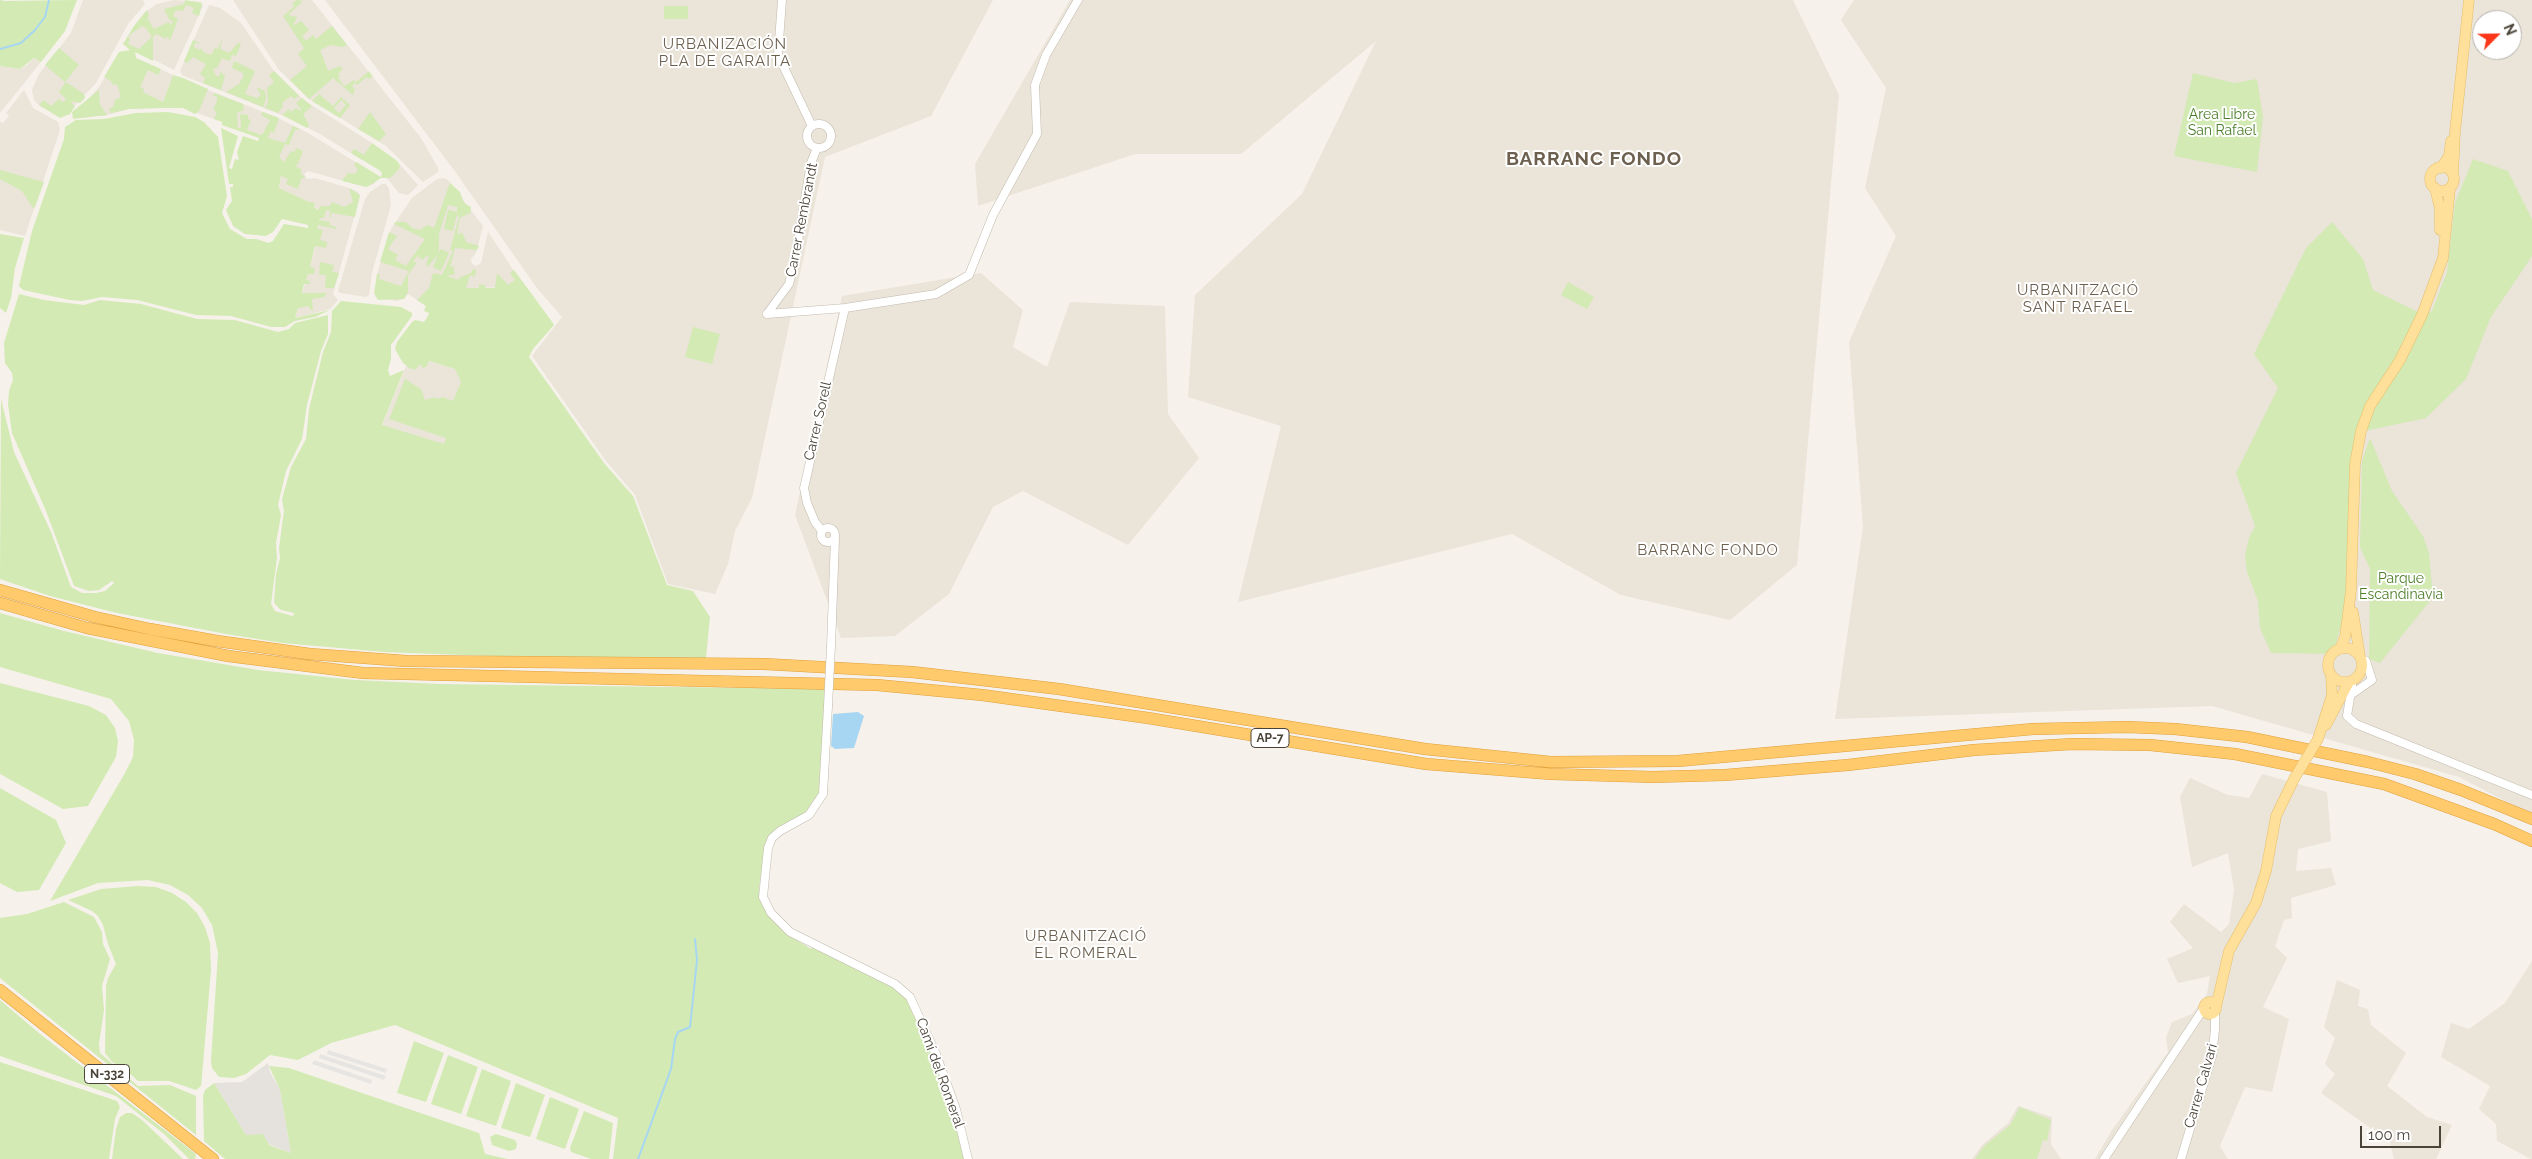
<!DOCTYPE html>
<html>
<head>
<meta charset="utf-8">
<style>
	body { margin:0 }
	#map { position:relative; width:2532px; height:1159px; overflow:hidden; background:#f6f2eb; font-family:Raleway,sans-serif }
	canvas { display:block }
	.north { position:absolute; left:2472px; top:10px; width:50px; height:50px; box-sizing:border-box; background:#fff; border:1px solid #b7b4af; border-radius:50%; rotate:67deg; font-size:14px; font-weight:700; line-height:20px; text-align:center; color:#4a4338 }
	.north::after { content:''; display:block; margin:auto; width:18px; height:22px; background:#fd361a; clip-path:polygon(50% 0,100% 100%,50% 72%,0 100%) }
	.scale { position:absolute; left:2360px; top:1126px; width:81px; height:22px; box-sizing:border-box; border:2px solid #4a4338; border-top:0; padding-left:6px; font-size:15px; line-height:18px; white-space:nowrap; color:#4a4338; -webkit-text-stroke:4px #fff; paint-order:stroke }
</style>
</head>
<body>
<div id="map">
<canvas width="2532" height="1159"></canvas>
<div class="north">N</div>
<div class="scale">100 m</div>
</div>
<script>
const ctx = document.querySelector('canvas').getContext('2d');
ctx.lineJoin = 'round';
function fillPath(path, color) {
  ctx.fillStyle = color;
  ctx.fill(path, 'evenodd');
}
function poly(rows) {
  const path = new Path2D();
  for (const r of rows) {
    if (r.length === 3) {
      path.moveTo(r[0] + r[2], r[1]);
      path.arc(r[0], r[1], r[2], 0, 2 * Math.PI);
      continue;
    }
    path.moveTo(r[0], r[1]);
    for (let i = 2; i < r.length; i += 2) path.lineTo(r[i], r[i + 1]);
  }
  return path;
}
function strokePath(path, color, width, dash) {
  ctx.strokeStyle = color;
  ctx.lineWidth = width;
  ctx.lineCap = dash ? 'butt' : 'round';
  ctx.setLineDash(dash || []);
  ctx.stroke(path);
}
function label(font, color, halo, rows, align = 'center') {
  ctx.font = font + ' Raleway,sans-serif';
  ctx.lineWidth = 4;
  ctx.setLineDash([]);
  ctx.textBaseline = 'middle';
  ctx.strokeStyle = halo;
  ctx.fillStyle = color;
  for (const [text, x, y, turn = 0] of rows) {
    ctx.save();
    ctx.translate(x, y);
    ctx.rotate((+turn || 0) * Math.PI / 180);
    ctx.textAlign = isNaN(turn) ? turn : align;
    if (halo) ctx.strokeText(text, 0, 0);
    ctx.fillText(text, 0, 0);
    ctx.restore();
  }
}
const residential = poly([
	[83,0,143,0,145,4,128,24,96,83,67,114,41,107,34,100,32,90,39,74,71,33],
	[174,0,200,2,203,6,174,70,123,44,134,26,145,12,157,4],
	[233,0,312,0,421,138,438,168,438,172,423,182,386,146,309,99,279,70],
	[325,0,993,0,931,116,825,157,752,498,735,531,728,564,715,594,668,584,635,495,606,461,532,356,562,317,537,288,454,170],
	[1070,0,1793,0,1839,95,1797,565,1730,620,1621,595,1512,534,1238,602,1281,426,1188,397,1195,295,1302,194,1376,41,1241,154,1135,154,978,206,975,164],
	[1854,0,2532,0,2532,815,2459,777,2212,706,1835,719,1863,527,1849,342,1896,236,1865,188,1886,88,1841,20],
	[2482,20,2512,20,2512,50,2482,50],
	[209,5,220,8,241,23,274,71,305,101,372,143,362,160,320,134,284,116,182,75,180,71],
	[121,51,173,75,161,108,129,109,104,116,76,116,76,113,99,87],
	[34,58,41,62,0,113,0,66,20,69,27,65],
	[206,89,276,117,308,133,380,177,374,184,365,187,308,171,304,174,307,179,315,178,349,188,358,192,360,196,333,294,338,300,330,309,295,318,314,253,321,212,309,202,279,188,284,163,259,141,259,135,197,113],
	[24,90,33,108,58,122,60,130,25,236,0,230,0,122,3,123,9,116,6,113],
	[400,165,418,185,408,195,399,193,387,178],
	[444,178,448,180,483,226,476,253,471,259,472,264,476,266,481,263,488,232,522,283,515,287,466,288,424,311,426,306,408,294,404,299,397,301,375,297,377,274,391,229,412,198,437,179],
	[382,184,386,184,389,189,391,205,372,273,369,295,366,297,340,293,338,291,365,199,370,192],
	[981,273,1023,310,1013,347,1047,367,1070,302,1165,306,1168,414,1199,458,1128,545,1023,491,993,507,949,594,895,636,841,638,795,515,842,296],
	[410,356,466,372,453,402,450,428,444,445,382,426],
	[2262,774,2327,792,2331,841,2298,849,2296,871,2331,868,2336,885,2291,898,2292,918,2284,920,2275,946,2287,958,2263,1007,2289,1019,2272,1092,2245,1087,2220,1146,2228,1159,2095,1159,2112,1130,2168,1052,2166,1038,2172,1022,2192,1014,2207,994,2210,976,2178,983,2167,959,2193,948,2170,922,2184,904,2221,932,2229,924,2234,890,2228,853,2192,867,2180,797,2190,778,2228,795,2249,798],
	[2532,961,2532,1159,2531,1159,2497,1141,2496,1124,2479,1109,2490,1086,2441,1057,2451,1023,2469,1029,2505,1003],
	[2337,980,2360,990,2358,1006,2368,1009,2371,1025,2406,1053,2387,1086,2427,1117,2452,1125,2436,1159,2394,1159,2390,1142,2321,1093,2335,1074,2325,1064,2335,1038,2324,1027],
	[2018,1106,2052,1117,2051,1144,2061,1159,1972,1159,1982,1145,2008,1123]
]);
const industrial = poly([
	[268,1063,270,1072,280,1090,291,1153,246,1135,214,1083,242,1082]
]);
const green = poly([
	[0,0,5,1,77,0,65,31,41,62,34,58,20,69,0,66],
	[185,0,202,3,199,16,192,13,194,8,186,5,183,11,176,10,173,16,178,19,170,41,167,36,166,39,156,34,153,37,153,61,135,52,136,58,161,69,158,75,148,70,140,87,144,89,143,92,163,102,173,75,183,78,208,89,199,111,195,114,183,108,161,108,129,109,111,113,109,109,113,107,115,100,121,97,117,84,113,85,111,81,104,77,119,52,130,50,123,44,134,26,147,10,149,16,147,18,154,29,169,22,171,25,173,22,169,19,164,9,184,4],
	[142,26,146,28,152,37,139,49,128,44,130,39,128,36],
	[296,0,303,1,288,15,297,17,293,26,301,21,309,30,302,36,306,41,313,35,316,39,332,26,347,45,342,47,331,45,320,50,328,71,340,66,343,69,338,74,340,76,338,78,344,86,354,80,356,82,369,71,373,77,368,79,366,77,357,85,355,83,352,86,355,89,353,95,333,78,309,99,290,80,307,66,298,54,304,48,283,16,295,6,292,4],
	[664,6,688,6,688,19,664,19],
	[223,36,220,49,229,53,238,43,241,44,236,56,232,55,230,61,222,58,217,68,213,69,216,76,220,76,220,71,225,76,221,90,203,83,205,78,200,74,206,64,193,57,187,63,184,61,193,40,201,44,195,43,194,47,200,50,201,48,203,52,211,55,215,48,218,49],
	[59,48,79,65,65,82,45,65],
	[234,61,255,71,245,94,257,98,261,95,256,87,265,91,266,99,263,107,226,92,239,84,243,77,243,73,232,68],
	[274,71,299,96,294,99,291,96,282,103,283,106,278,113,265,108,268,102,267,88,274,82,269,75],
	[2193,73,2234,83,2257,79,2263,117,2257,172,2174,156],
	[66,82,84,94,85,98,80,103,73,101,72,104,75,106,70,114,60,118,39,105,44,100,51,106,59,99,63,102,66,99,59,92],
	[99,90,100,105,107,115,73,119,72,112],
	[214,93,243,104,244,110,237,113,238,128,241,128,240,114,248,115,248,119,251,120,247,130,262,135,270,120,261,115,263,112,279,118,274,133,271,131,268,138,285,143,293,126,300,129,295,130,289,145,285,144,279,157,284,162,291,151,294,152,297,148,303,151,298,164,295,166,301,169,301,174,305,177,301,179,298,189,286,184,288,179,281,176,279,188,309,202,315,203,314,207,318,210,321,206,330,206,332,202,344,207,353,202,349,188,360,195,355,217,332,213,329,220,331,207,330,211,326,210,324,218,320,218,319,220,330,222,329,225,336,227,336,229,318,225,318,229,323,230,320,240,327,242,326,248,315,246,310,267,315,268,314,274,308,274,306,280,310,281,310,284,304,284,302,293,327,293,324,297,312,299,313,310,310,310,309,306,298,308,295,318,330,310,315,317,295,321,285,327,271,327,231,316,196,315,137,300,102,297,82,301,70,300,23,290,19,286,32,231,64,139,65,127,76,120,104,119,136,113,168,112,195,117,204,122,218,137,227,196,222,213,230,229,247,239,256,239,269,243,273,241,284,224,308,228,308,225,282,219,273,232,266,236,245,234,233,226,226,210,232,201,230,187,233,187,233,184,229,184,221,128,238,136,229,168,232,169,235,159,239,160,237,152,243,136,258,141,259,138,222,125,222,122,214,119,217,112,213,110,217,101,217,97,213,96],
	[319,94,333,106,341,97,343,98,334,108,339,113,346,105,342,101,344,99,350,105,340,118,312,101],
	[302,98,312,106,303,114,309,125,307,128,282,115,289,109,291,112,296,108,300,111,301,109,296,103],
	[370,112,386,134,379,141,358,129],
	[372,143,396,160,400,165,399,169,390,178,381,178,367,187,342,181,348,173,355,174,358,169,354,165,356,162,381,177,382,173,379,170,351,153,354,149,364,155],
	[2473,159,2508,171,2532,219,2532,256,2491,317,2466,379,2426,418,2360,432,2351,591,2333,654,2271,653,2260,628,2258,601,2247,572,2245,556,2249,538,2255,526,2236,473,2278,388,2254,354,2306,248,2332,222,2363,259,2373,290,2422,314,2432,311,2447,272,2455,203],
	[0,170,44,182,35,207,33,208,22,191,0,179],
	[450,183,460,192,464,203,471,207,470,213,460,218,457,233,460,234,462,232,466,242,479,246,477,250,455,248,450,267,453,266,455,274,447,276,459,280,460,277,471,273,473,269,476,270,475,277,470,275,466,288,479,288,479,284,485,285,486,288,495,288,497,273,508,285,515,280,510,273,514,270,550,319,554,325,533,349,529,357,604,463,633,496,667,585,693,591,710,617,706,658,516,657,384,652,283,643,226,634,117,613,50,596,0,579,1,399,14,452,51,532,71,587,82,593,96,593,105,591,114,583,112,581,99,590,89,591,74,586,46,511,12,433,8,404,9,391,13,380,12,373,5,363,4,343,19,294,44,300,84,305,100,300,141,304,197,319,235,320,278,332,289,329,295,323,328,315,328,334,321,351,307,405,302,439,286,471,278,505,281,515,276,543,277,558,271,604,275,611,293,616,294,613,281,610,274,603,276,574,280,558,279,548,284,511,282,499,291,467,306,439,309,409,323,352,331,332,332,311,341,301,401,307,412,313,412,316,391,345,391,359,388,370,390,376,404,370,382,425,444,444,446,438,389,419,405,379,421,389,425,400,435,397,436,399,443,397,453,401,461,382,455,369,429,361,426,367,423,368,419,364,417,369,411,369,403,363,395,349,397,342,412,322,415,320,424,322,428,316,429,313,424,311,426,306,417,300,429,288,433,273,442,275,453,251,450,250,459,217,457,214,453,231,444,229,448,210,457,212,457,207,448,205,439,234,439,253,441,249,449,253,441,271,433,267,438,255,427,267,426,264,429,257,426,256,423,260,417,256,413,262,417,262,408,275,408,292,404,299,378,300,374,293,377,274,380,274,379,279,401,286,409,271,380,262,389,232,397,236,388,249,398,255,395,260,406,266,425,239,394,224,395,222,406,222,412,228,420,230,427,225,434,228],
	[0,234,24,238,15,268,11,298,6,313,0,308],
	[320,262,334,265,332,272,339,273,334,288,325,288,326,275,319,275],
	[1568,282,1594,297,1587,309,1561,295],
	[693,327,720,334,712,364,685,357],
	[2370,438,2392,491,2423,536,2429,553,2433,597,2380,663,2369,659,2370,569,2360,547,2362,461],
	[0,613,64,631,158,653,258,670,355,680,440,684,826,689,822,781,819,796,802,816,779,828,764,854,759,888,761,902,769,914,790,936,811,949,812,947,895,987,904,994,917,1015,952,1106,967,1159,613,1159,618,1118,395,1025,331,1043,298,1060,270,1055,246,1074,234,1078,219,1077,212,1068,211,1061,218,953,212,925,202,908,188,895,170,885,148,880,98,883,50,901,125,773,133,757,134,740,129,721,111,699,0,667],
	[0,683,89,706,106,715,115,728,118,741,116,757,88,806,63,809,0,774],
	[0,788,56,820,66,843,39,890,17,892,0,883],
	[138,886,156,887,172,893,186,902,197,913,205,927,210,943,211,970,202,1076,201,1086,196,1090,169,1081,138,1081,125,1069,112,1062,105,1053,106,986,108,978,116,964,108,944,103,925,98,916,92,911,68,900,101,889],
	[64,902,94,917,102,932,103,944,110,959,102,986,104,1010,99,1044,100,1053,138,1086,170,1085,196,1096,196,1135,0,978,0,918,27,914],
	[0,1000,40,1034,196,1154,195,1159,189,1159,164,1134,116,1096,0,1056],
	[414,1041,444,1053,426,1102,397,1093],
	[448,1055,478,1067,461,1114,431,1104],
	[0,1062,117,1101,120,1107,115,1119,109,1159,0,1159],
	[269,1066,289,1068,479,1133,485,1154,508,1159,225,1159,204,1141,203,1096,205,1090,214,1083,246,1135,263,1134,269,1145,291,1153,280,1090],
	[482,1069,511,1081,496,1126,466,1116],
	[516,1083,545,1095,530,1137,501,1128],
	[550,1097,579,1109,565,1149,536,1139],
	[2020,1107,2051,1120,2047,1141,2043,1140,2037,1159,1975,1159,1984,1146,2010,1125],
	[584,1111,613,1123,609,1159,591,1159,571,1152,570,1148],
	[126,1113,132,1113,142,1120,183,1159,112,1159,116,1129,120,1117],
	[496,1134,515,1140,517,1144,516,1149,509,1151,492,1145,490,1137]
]);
const parking = poly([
	[328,1050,387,1069,386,1073,327,1054],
	[320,1054,386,1076,384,1080,319,1058],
	[314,1060,372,1080,371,1084,312,1064]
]);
const water = poly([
	[858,712,864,716,854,748,835,749,831,746,833,714]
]);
const stream = poly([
	[0,49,21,43,35,30,45,17,49,0],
	[638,1159,671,1069,675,1039,678,1032,690,1027,697,960,695,939]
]);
const minor = poly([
	[782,0,778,55,812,126],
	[819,136,12],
	[767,314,845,308,936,294,969,275,993,215,1037,134,1035,85,1046,55,1078,0],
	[767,314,789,284,794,265,811,163,817,148],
	[828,535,7],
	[822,531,815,522,807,503,804,488,845,308],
	[831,646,835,539],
	[2350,682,2352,685,2347,716,2356,724,2532,795],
	[2352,694,2372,680,2366,661,2362,660],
	[828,706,823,794,809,815,780,831,772,838,768,848,763,897,771,913,790,932,895,984,910,997,936,1054,956,1109,968,1159],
	[2104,1159,2204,1008],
	[2181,1159,2212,1056,2215,1030,2215,1013]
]);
const major = poly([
	[2442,179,12],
	[2441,168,2449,156,2451,141],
	[2453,175,2455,132,2469,0],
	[2435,188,2440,209,2440,230],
	[2353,612,2360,657],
	[2345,665,17],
	[2340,649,2345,637,2351,591,2355,464,2361,431,2370,406,2400,360,2422,315,2443,258,2450,189],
	[2326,725,2349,682],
	[2318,739,2332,695,2331,675],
	[2210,1008,6],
	[2216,1007,2229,951,2256,903,2266,871,2276,816,2294,779]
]);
const highway = poly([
	[0,590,95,617,150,629,217,641,310,654,406,661,764,664,912,672,1059,689,1425,749,1551,762,1678,761,2033,729,2127,727,2175,729,2247,737,2368,762,2415,774,2461,790,2532,819],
	[0,603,87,628,228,656,363,673,877,685,982,695,1148,718,1426,764,1551,774,1653,777,1725,775,1848,765,1974,750,2072,744,2150,745,2235,754,2384,784,2494,824,2532,841],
	[0,990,213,1159]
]);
const minorBridge = poly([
	[828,706,831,646]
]);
const majorBridge = poly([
	[2294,779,2318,739]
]);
const shields = [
	[1270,738,38],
	[107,1074,45]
];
const shieldNames = [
	["AP-7",1270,738],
	["N-332",107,1074]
];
const parkNames = [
	["Area Libre",2222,115],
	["San Rafael",2222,131],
	["Parque",2401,579],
	["Escandinavia",2401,595]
];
const streetNames = [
	["Carrer Rembrandt",802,220,-79],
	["Carrer Sorell",818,421,-77],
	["Camí del Romeral",940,1073,70],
	["Carrer Calvari",2201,1086,-74]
];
const neighbourhoodNames = [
	["URBANIZACIÓN",725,44],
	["PLA DE GARAITA",725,61],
	["URBANITZACIÓ",2078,290],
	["SANT RAFAEL",2078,307],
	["BARRANC FONDO",1708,550],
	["URBANITZACIÓ",1086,936],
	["EL ROMERAL",1086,953]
];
const districtNames = [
	["BARRANC FONDO",1594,159]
];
fillPath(residential, '#eae4d9');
fillPath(industrial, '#e5e1dc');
fillPath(green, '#d3eab4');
fillPath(parking, '#e7e5e2');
fillPath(water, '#a7d6f2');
strokePath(stream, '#a7d6f2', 2);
strokePath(minor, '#c2baad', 9);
strokePath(major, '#e6bd68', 11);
strokePath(highway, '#e19f3a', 12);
strokePath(minor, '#fff', 8);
strokePath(major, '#ffe09a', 10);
strokePath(highway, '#ffca6c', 11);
strokePath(minorBridge, '#c2baad', 9, []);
strokePath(majorBridge, '#e6bd68', 11, []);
strokePath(minorBridge, '#fff', 8);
strokePath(majorBridge, '#ffe09a', 10);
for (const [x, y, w] of shields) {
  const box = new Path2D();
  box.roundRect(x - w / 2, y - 9.5, w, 19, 4);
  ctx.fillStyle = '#fff';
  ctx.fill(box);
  strokePath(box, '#4a4338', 1);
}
label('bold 12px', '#4a4338', null, shieldNames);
label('14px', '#4c7e29', '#fff', parkNames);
label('14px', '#4a4338', '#fff', streetNames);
ctx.letterSpacing = '1px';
label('15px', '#6d604f', '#fff', neighbourhoodNames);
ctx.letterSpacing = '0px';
ctx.letterSpacing = '1px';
label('bold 19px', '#6d604f', '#fff', districtNames);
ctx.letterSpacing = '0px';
</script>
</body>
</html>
